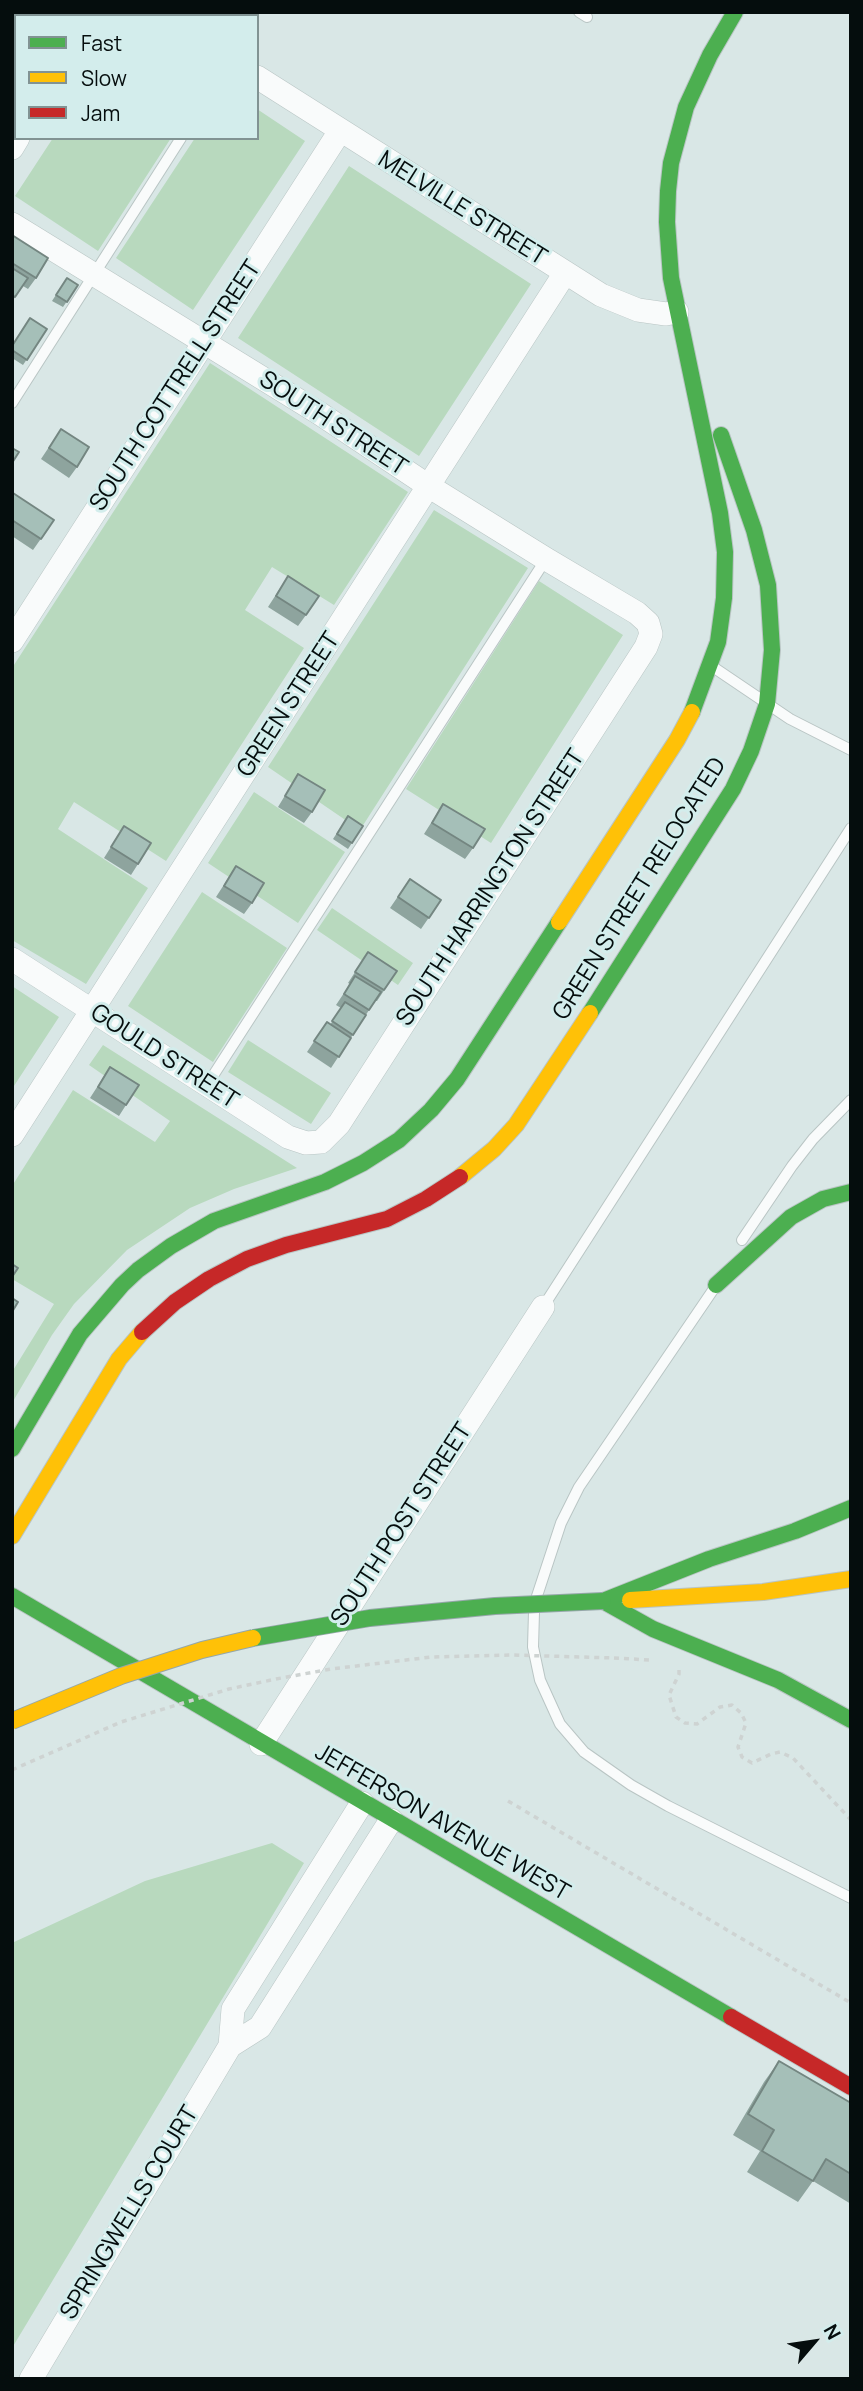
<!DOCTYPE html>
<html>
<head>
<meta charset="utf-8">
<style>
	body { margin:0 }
	#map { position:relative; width:863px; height:2391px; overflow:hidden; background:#d9e7e6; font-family:Manrope,sans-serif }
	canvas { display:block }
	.frame { position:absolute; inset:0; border:14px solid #050d0d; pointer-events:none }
	.legend { position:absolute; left:14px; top:14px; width:245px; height:126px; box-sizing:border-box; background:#d3edec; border:2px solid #819393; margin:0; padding:9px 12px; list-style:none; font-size:21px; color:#050d0d }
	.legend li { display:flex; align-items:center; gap:14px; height:35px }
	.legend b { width:35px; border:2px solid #819393 }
	.north { position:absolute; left:779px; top:2307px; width:70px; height:70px; -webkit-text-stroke:5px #d3edec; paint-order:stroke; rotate:61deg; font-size:19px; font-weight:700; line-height:28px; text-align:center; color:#050d0d }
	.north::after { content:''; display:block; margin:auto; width:24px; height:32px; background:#050d0d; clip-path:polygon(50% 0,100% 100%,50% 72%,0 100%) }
</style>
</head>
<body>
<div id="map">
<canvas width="863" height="2391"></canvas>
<div class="frame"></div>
<ul class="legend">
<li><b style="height:9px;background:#4caf50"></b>Fast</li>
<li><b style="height:9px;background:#ffc107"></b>Slow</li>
<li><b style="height:9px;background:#c62828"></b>Jam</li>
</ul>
<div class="north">N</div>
</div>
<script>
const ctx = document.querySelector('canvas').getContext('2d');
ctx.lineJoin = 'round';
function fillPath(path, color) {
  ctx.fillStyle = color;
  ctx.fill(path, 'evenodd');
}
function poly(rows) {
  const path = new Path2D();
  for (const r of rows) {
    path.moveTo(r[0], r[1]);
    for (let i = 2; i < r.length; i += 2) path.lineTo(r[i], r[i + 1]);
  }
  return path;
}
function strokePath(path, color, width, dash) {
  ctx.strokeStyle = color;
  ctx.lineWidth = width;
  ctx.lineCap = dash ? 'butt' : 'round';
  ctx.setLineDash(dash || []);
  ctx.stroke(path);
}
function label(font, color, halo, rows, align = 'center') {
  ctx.font = font + ' Manrope,sans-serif';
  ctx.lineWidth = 6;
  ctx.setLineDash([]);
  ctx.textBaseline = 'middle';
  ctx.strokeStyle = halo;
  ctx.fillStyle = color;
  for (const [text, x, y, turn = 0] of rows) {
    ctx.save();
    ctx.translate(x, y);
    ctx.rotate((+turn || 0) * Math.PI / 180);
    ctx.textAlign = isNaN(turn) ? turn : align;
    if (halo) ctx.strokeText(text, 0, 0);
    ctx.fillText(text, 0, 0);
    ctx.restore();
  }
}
const green = poly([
	[257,109,305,141,193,310,116,258,195,138,257,138],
	[53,138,171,138,98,251,15,196],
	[349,166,531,284,419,456,238,338],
	[210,363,408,492,334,605,272,567,245,610,304,648,166,861,74,802,58,829,148,888,86,984,12,940,12,668],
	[434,510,528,568,360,830,268,767],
	[539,581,623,635,491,843,406,789],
	[254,792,345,852,298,923,208,863],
	[202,892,287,948,213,1062,128,1006],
	[332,908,413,963,398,985,317,930],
	[12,986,59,1017,12,1089],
	[248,1040,331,1093,311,1124,228,1072],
	[103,1045,297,1168,234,1189,190,1208,127,1250,74,1304,52,1335,12,1403,12,1372,54,1304,12,1279,12,1186,73,1090,155,1142,170,1121,89,1065],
	[272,1843,304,1863,12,2348,12,1943,145,1881]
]);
const path = poly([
	[614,1658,650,1660],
	[679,1670,679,1674,669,1695,676,1717,685,1723,697,1724,720,1707,732,1705,741,1713,746,1723,738,1747,742,1757,752,1763,771,1754,780,1752,793,1758,851,1820],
	[508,1801,851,2003]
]);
const lane = poly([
	[579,12,587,17],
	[12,403,181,138],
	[713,667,790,719,851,750],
	[207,1085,546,559],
	[742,1240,792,1166,813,1139,851,1100],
	[543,1307,851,828],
	[537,1596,561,1523,579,1487,713,1290],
	[534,1612,533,1647,540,1680,560,1724,584,1752,631,1785,668,1806,851,1898]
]);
const street = poly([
	[154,12,160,16],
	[94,16,96,12],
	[257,77,601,295,638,310,666,314,677,312],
	[12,148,18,138],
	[12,224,319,413,430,487,546,559,637,613,648,623,651,634,646,647,339,1124,321,1142,306,1143,288,1137,12,959],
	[12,641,340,131],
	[12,1135,565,273],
	[261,1744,543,1307],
	[230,2046,233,2009,362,1803],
	[31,2379,230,2046,260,2027,391,1820]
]);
const fast = poly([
	[692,712,718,642,724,598,725,552,720,513,671,278,667,222,668,191,671,163,686,107,710,55,735,12],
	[590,1013,733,789,751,751,767,704,772,650,768,585,754,530,721,435],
	[716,1285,791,1217,823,1199,851,1192],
	[12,1449,80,1334,122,1285,138,1270,171,1246,214,1221,325,1182,363,1163,399,1140,431,1110,457,1079,559,922],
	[12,1596,731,2017],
	[603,1601,653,1629,778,1680,851,1720],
	[603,1601,709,1559,795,1531,851,1508]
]);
const slow = poly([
	[559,922,677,740,692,712],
	[460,1177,494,1149,516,1125,590,1013],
	[12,1536,119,1359,142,1332],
	[630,1600,763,1592,851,1579]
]);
const jam = poly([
	[142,1332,175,1302,209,1279,247,1259,286,1245,387,1219,426,1199,460,1177],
	[731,2017,851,2087]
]);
const pathBridge = poly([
	[12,1770,121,1722,229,1689,276,1679,331,1669,431,1657,513,1655,614,1658]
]);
const fastBridge = poly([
	[253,1638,370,1618,495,1606,603,1601]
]);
const slowBridge = poly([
	[12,1721,121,1676,202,1650,253,1638]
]);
const wall = poly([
	[12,235,36,278,28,289,23,286,13,300,12,304],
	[67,278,78,285,63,307,52,301],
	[47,329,23,365,12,358,12,345],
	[61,429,77,467,69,478,41,459],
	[12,494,54,520,33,550,12,536],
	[288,576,306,615,298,626,268,607],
	[298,774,312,812,304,823,278,807],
	[443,804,473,848,465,859,424,834],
	[348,816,363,826,348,849,333,839],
	[124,826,138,864,131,875,104,858],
	[236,866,252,903,244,914,216,897],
	[410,879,441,900,421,929,390,908],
	[368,952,397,971,377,1001,375,1001,331,1068,307,1052,327,1022,330,1025,341,1008,336,1005,350,984,348,983],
	[110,1067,126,1105,119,1116,90,1098],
	[779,2061,851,2103,851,2204,813,2181,798,2202,747,2172,760,2151,733,2135,764,2082]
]);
const building = poly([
	[12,235,48,258,36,278,12,263,12,235],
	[12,268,28,278,15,297,12,295,12,268],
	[67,278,78,285,67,302,56,295,67,278],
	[30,318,47,329,27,360,12,350,12,346,30,318],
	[61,429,89,447,77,467,49,448,61,429],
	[12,448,19,452,12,463,12,448],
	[13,493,54,520,41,539,12,520,13,493],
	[288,576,319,596,306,615,276,596,288,576],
	[298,774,325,790,312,812,285,796,298,774],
	[443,804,485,829,473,848,432,823,443,804],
	[348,816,363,826,352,843,337,834,348,816],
	[124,826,151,843,138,864,111,847,124,826],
	[236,866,264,883,252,903,224,886,236,866],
	[410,879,441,900,429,918,398,897,410,879],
	[368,952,397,971,384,990,355,972,368,952],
	[355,976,381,992,369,1010,344,994,355,976],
	[345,1002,366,1015,353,1035,332,1021,345,1002],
	[327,1022,351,1038,339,1057,314,1041,327,1022],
	[110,1067,139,1085,126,1105,98,1087,110,1067],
	[12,1264,18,1268,12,1277,12,1264],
	[12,1298,18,1302,12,1312,12,1298],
	[779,2061,851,2103,851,2174,826,2159,813,2181,762,2151,774,2130,748,2114,779,2061]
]);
const streetNames = [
	["MELVILLE STREET",462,209,32],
	["SOUTH COTTRELL STREET",176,386,-57],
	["SOUTH STREET",333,424,33],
	["GREEN STREET",289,705,-57],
	["SOUTH HARRINGTON STREET",491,888,-57],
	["GREEN STREET RELOCATED",640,889,-58],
	["GOULD STREET",164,1057,33],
	["SOUTH POST STREET",402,1525,-57],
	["JEFFERSON AVENUE WEST",442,1823,30],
	["SPRINGWELLS COURT",130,2213,-59]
];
fillPath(green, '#b8d9be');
strokePath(lane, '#b9c5c4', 12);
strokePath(street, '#b9c5c4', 24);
strokePath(fast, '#b9c5c4', 18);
strokePath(slow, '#b9c5c4', 18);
strokePath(jam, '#b9c5c4', 18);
strokePath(path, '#ced3d2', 3.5, [5, 5]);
strokePath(lane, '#f9fbfb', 10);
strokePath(street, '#f9fbfb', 23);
strokePath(fast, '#4caf50', 16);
strokePath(slow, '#ffc107', 16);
strokePath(jam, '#c62828', 16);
strokePath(fastBridge, '#95a7a9', 18, []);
strokePath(slowBridge, '#95a7a9', 18, []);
strokePath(pathBridge, '#ced3d2', 3.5, [5, 5]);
strokePath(fastBridge, '#4caf50', 16);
strokePath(slowBridge, '#ffc107', 16);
fillPath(wall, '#8ea49e');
fillPath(building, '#a5bfb8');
strokePath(building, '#748681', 2);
label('24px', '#050d0d', '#d3edec', streetNames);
</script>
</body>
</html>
